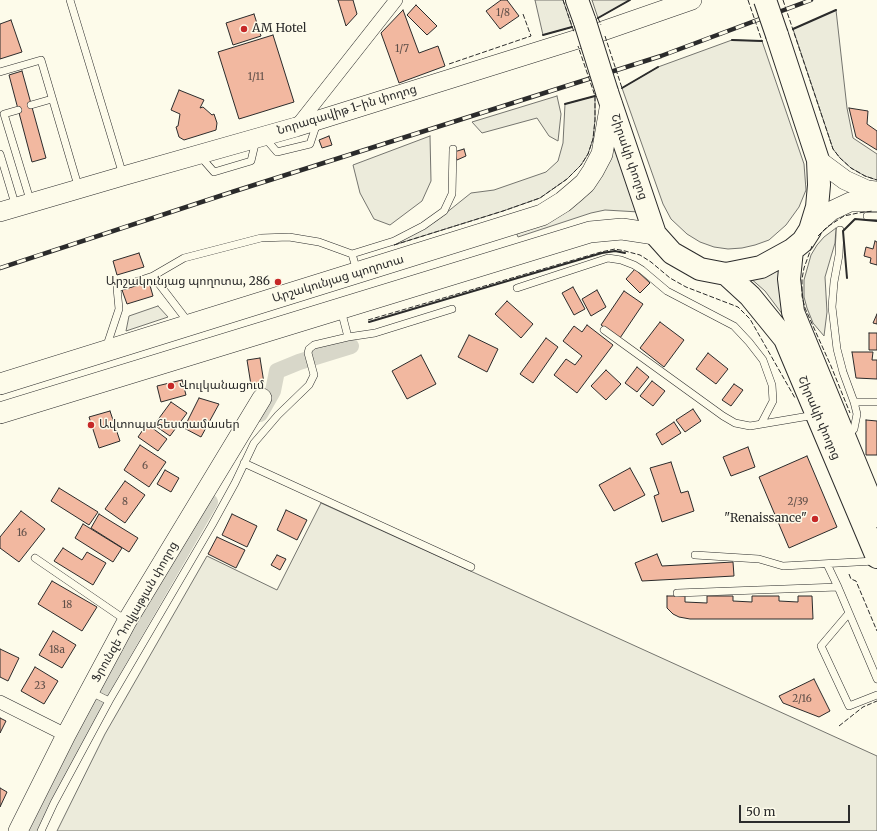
<!DOCTYPE html>
<html>
<head>
<meta charset="utf-8">
<style>
	body { margin:0 }
	#map { position:relative; width:877px; height:831px; overflow:hidden; background:#fdfbea; font-family:Merriweather,serif }
	canvas { display:block }
	.scale { position:absolute; left:739px; top:805px; width:111px; height:18px; box-sizing:border-box; border:2px solid #2b2b2b; border-top:0; padding-left:5px; font-size:12px; line-height:14px; white-space:nowrap; color:#2b2b2b; -webkit-text-stroke:3px #fdfbea; paint-order:stroke }
</style>
</head>
<body>
<div id="map">
<canvas width="877" height="831"></canvas>
<div class="scale">50 m</div>
</div>
<script>
const ctx = document.querySelector('canvas').getContext('2d');
ctx.lineJoin = 'round';
function fillPath(path, color) {
  ctx.fillStyle = color;
  ctx.fill(path, 'evenodd');
}
function poly(rows) {
  const path = new Path2D();
  for (const r of rows) {
    path.moveTo(r[0], r[1]);
    for (let i = 2; i < r.length; i += 2) path.lineTo(r[i], r[i + 1]);
  }
  return path;
}
function strokePath(path, color, width, dash) {
  ctx.strokeStyle = color;
  ctx.lineWidth = width;
  ctx.lineCap = dash ? 'butt' : 'round';
  ctx.setLineDash(dash || []);
  ctx.stroke(path);
}
function label(font, color, halo, rows, align = 'center') {
  ctx.font = font + ' Merriweather,"Noto Sans Armenian",serif';
  ctx.lineWidth = 3;
  ctx.setLineDash([]);
  ctx.textBaseline = 'middle';
  ctx.strokeStyle = halo;
  ctx.fillStyle = color;
  for (const [text, x, y, turn = 0] of rows) {
    ctx.save();
    ctx.translate(x, y);
    ctx.rotate((+turn || 0) * Math.PI / 180);
    ctx.textAlign = isNaN(turn) ? turn : align;
    if (halo) ctx.strokeText(text, 0, 0);
    ctx.fillText(text, 0, 0);
    ctx.restore();
  }
}
const green = poly([
	[535,0,563,0,572,27,543,35,535,0],
	[592,0,630,0,598,18,592,0],
	[836,10,847,108,853,138,877,154,877,180,865,176,851,168,840,158,833,149,793,29,836,10],
	[732,40,762,41,804,164,806,190,799,207,786,225,769,240,755,245,742,248,728,249,714,247,700,242,687,234,671,219,663,204,622,88,658,67,732,40],
	[557,96,561,114,558,141,549,136,537,118,482,133,472,122,557,96],
	[595,96,595,120,593,139,588,154,581,165,567,179,540,198,503,211,394,245,436,221,471,193,494,190,546,172,558,161,563,143,565,104,595,96],
	[430,136,431,181,422,201,390,225,374,219,360,193,353,165,430,136],
	[615,145,639,212,605,210,591,213,518,237,516,232,602,174,615,145],
	[836,228,835,243,825,277,827,312,824,336,813,323,807,308,804,297,804,280,811,255,817,245,824,237,836,228],
	[784,264,786,319,765,291,749,277,784,264],
	[158,306,168,317,126,331,129,316,158,306],
	[321,503,877,756,877,831,57,831,105,734,207,556,277,590,321,503]
]);
const canal = poly([
	[260,414,273,391,277,371,299,362,351,346],
	[32,831,97,698,210,502]
]);
const building = poly([
	[338,0,353,0,357,14,346,26,338,0],
	[501,0,507,0,519,16,500,29,486,11,501,0],
	[416,5,437,26,427,35,407,15,416,5],
	[403,10,419,53,438,46,445,66,399,83,381,33,403,10],
	[254,14,261,36,233,45,226,23,254,14],
	[11,20,22,52,0,59,0,24,11,20],
	[273,35,294,102,239,119,218,52,273,35],
	[22,71,46,158,32,162,9,75,22,71],
	[179,90,204,100,200,108,203,107,212,115,214,114,217,123,216,130,184,140,179,137,176,127,178,126,180,114,171,110,179,90],
	[849,108,868,111,867,124,877,131,877,150,856,137,849,108],
	[329,136,332,145,322,148,319,140,329,136],
	[464,149,466,156,457,160,454,152,464,149],
	[875,241,877,242,877,265,870,263,871,258,864,256,866,247,873,249,875,241],
	[139,253,144,267,117,275,113,261,139,253],
	[635,269,650,283,640,293,626,279,635,269],
	[149,282,153,296,127,304,122,290,149,282],
	[573,287,585,309,574,315,562,293,573,287],
	[597,290,606,307,591,316,582,299,597,290],
	[624,291,643,304,620,338,601,325,624,291],
	[507,301,533,324,521,338,495,314,507,301],
	[877,314,877,324,873,323,877,314],
	[660,322,684,340,664,367,640,348,660,322],
	[587,325,613,345,577,393,554,375,566,359,575,365,582,356,563,341,574,326,582,332,587,325],
	[869,333,877,333,877,350,869,350,869,333],
	[469,335,498,349,487,372,458,357,469,335],
	[546,338,558,347,533,383,520,374,546,338],
	[852,352,873,352,872,360,877,360,877,379,856,378,852,352],
	[708,353,728,369,716,384,696,369,708,353],
	[421,355,436,384,407,399,392,371,421,355],
	[260,358,264,383,251,385,247,360,260,358],
	[637,367,649,377,637,392,625,383,637,367],
	[606,370,621,384,606,400,591,386,606,370],
	[182,380,186,395,161,402,157,386,182,380],
	[652,381,665,391,653,406,640,396,652,381],
	[734,384,743,390,731,406,722,400,734,384],
	[199,398,219,404,201,437,184,428,199,398],
	[171,402,187,413,170,436,154,425,171,402],
	[693,409,701,421,685,432,676,420,693,409],
	[110,411,120,441,99,448,89,417,110,411],
	[866,420,877,421,877,455,866,455,866,420],
	[674,422,681,433,662,445,656,434,674,422],
	[147,424,167,439,158,451,138,437,147,424],
	[140,445,166,462,149,487,124,470,140,445],
	[748,447,755,467,731,476,723,457,748,447],
	[807,456,837,527,789,548,759,477,807,456],
	[671,462,681,493,688,491,694,511,662,522,654,496,659,494,650,468,671,462],
	[630,468,645,495,614,511,599,485,630,468],
	[165,470,179,478,171,492,157,484,165,470],
	[125,481,145,495,125,523,105,509,125,481],
	[59,488,98,512,89,525,51,501,59,488],
	[286,510,307,520,297,540,277,530,286,510],
	[21,511,45,529,19,562,0,548,0,537,21,511],
	[99,514,138,538,129,552,91,528,99,514],
	[232,514,257,526,247,547,222,535,232,514],
	[83,524,122,548,113,562,75,538,83,524],
	[217,537,245,550,236,568,208,554,217,537],
	[63,548,82,560,87,552,106,563,93,585,54,561,63,548],
	[657,554,662,566,733,562,734,576,642,581,635,563,657,554],
	[277,555,286,559,280,570,271,565,277,555],
	[52,581,97,607,82,631,38,604,52,581],
	[667,596,685,596,685,602,707,603,707,596,733,596,733,601,752,602,752,596,779,596,779,601,798,602,798,596,812,596,813,619,690,619,679,617,673,614,667,608,667,596],
	[53,631,76,645,62,668,39,655,53,631],
	[0,649,19,658,8,681,0,677,0,649],
	[35,667,58,681,44,704,21,691,35,667],
	[814,679,830,711,819,717,783,703,779,696,814,679],
	[0,718,6,721,0,733,0,718],
	[0,788,7,792,0,807,0,788]
]);
const lane = poly([
	[70,0,123,175],
	[0,72,41,60,79,189],
	[31,105,52,99],
	[18,110,4,114,31,203],
	[265,138,277,152,310,144,317,123],
	[0,154,16,207],
	[200,156,214,172,251,161,256,140],
	[867,216,877,216],
	[840,230,839,255,834,282,832,307,837,349,843,372,854,402,857,414,854,429,847,437],
	[357,271,352,254,394,241,423,226,444,211,452,194,453,149],
	[153,276,184,258,261,238,289,237,319,242,352,254],
	[517,288,608,258,621,260,634,265,642,270,667,291,734,326,749,342,763,360,772,385,773,401,761,424],
	[341,310,348,337],
	[604,330,723,416,735,423,750,426,815,415],
	[106,348,119,309,117,288,153,276,189,323],
	[854,402,877,402],
	[244,463,471,567],
	[695,555,759,559,783,566,875,561],
	[35,558,127,621],
	[827,564,838,587,877,679],
	[677,593,838,587],
	[849,613,821,646,849,706,877,695],
	[89,691,109,701],
	[41,831,54,803,109,701,212,525,235,483,254,443,278,415,309,385,314,375,308,353,309,349,314,345,348,337,375,333,452,309]
]);
const street = poly([
	[296,127,396,0],
	[0,702,66,735]
]);
const secondary = poly([
	[818,160,845,180,867,190,877,191],
	[0,212,123,176,296,127,597,33,692,0],
	[810,230,831,211,850,202,877,202],
	[18,831,66,735,127,621,262,398]
]);
const primary = poly([
	[0,384,542,215,563,202,576,191,585,183,593,171,602,154,611,103],
	[0,413,590,232,622,229,655,234]
]);
const highway = poly([
	[577,0,585,22],
	[607,92,655,234,672,253,700,269,726,274,761,267,792,250,803,241,810,230,817,207,819,185,818,160,777,35],
	[792,250,789,279,793,312,877,516],
	[726,274,750,296,785,339,877,557]
]);
const rail = poly([
	[0,268,232,192,661,56,811,0]
]);
const highwayBridge = poly([
	[765,0,777,35],
	[585,22,607,92]
]);
const fence = poly([
	[563,0,574,32],
	[748,0,762,41],
	[783,0,833,149,840,158,851,168,865,176,877,180],
	[598,18,601,25],
	[605,36,622,88],
	[449,64,531,36,523,14],
	[818,236,827,227,844,216,858,213,873,211],
	[394,245,503,211,540,198,567,179,581,165,588,154,593,139,595,120,595,96,578,46],
	[812,246,804,268,802,279,802,296,805,308,831,366,850,413],
	[368,320,601,252,615,249,625,251,640,255,651,262,670,278,686,287,738,307,750,319,795,398],
	[849,574,851,579,856,581,877,631],
	[839,726,863,707,877,701]
]);
const wall = poly([
	[598,18,630,0],
	[793,29,836,10],
	[543,35,572,27],
	[732,40,762,41],
	[622,88,658,67],
	[565,104,595,96],
	[847,278,843,231,855,219,877,221],
	[369,322,602,253,615,251,625,253]
]);
const markers = [
	[244,29,4,"#c62828"],
	[278,282,4,"#c62828"],
	[171,386,4,"#c62828"],
	[91,425,4,"#c62828"],
	[815,519,4,"#c62828"]
];
const numberNames = [
	["1/8",503,13],
	["1/7",402,49],
	["1/11",256,77],
	["6",145,466],
	["8",125,502],
	["2/39",798,502],
	["16",22,533],
	["18",67,605],
	["18a",57,650],
	["23",40,686],
	["2/16",802,699]
];
const poiNames = [
	["AM Hotel",252,29],
	["Արշակունյաց պողոտա, 286",270,282,"right"],
	["Վուլկանացում",179,386],
	["Ավտոպահեստամասեր",99,425],
	["\"Renaissance\"",807,519,"right"]
];
const streetNames = [
	["Նորագավիթ 1-ին փողոց",347,110,-17],
	["Շիրակի փողոց",629,157,71],
	["Արշակունյաց պողոտա",338,279,-17],
	["Շիրակի փողոց",819,418,67],
	["Ֆրունզե Դովլաթյան փողոց",135,612,-60]
];
fillPath(green, '#ecebdb');
strokePath(green, '#74746e', 1);
strokePath(canal, '#d8d7c9', 16);
fillPath(building, '#f2b8a0');
strokePath(building, '#2b2b2b', 1);
strokePath(lane, '#2b2b2b', 8);
strokePath(street, '#2b2b2b', 14);
strokePath(secondary, '#2b2b2b', 20);
strokePath(primary, '#2b2b2b', 22);
strokePath(highway, '#2b2b2b', 24);
strokePath(lane, '#fdfbea', 7);
strokePath(street, '#fdfbea', 13);
strokePath(secondary, '#fdfbea', 19);
strokePath(primary, '#fdfbea', 21);
strokePath(highway, '#fdfbea', 22);
strokePath(rail, '#2b2b2b', 4.5);
strokePath(rail, '#fdfbea', 3, [9]);
strokePath(highwayBridge, '#2b2b2b', 24, []);
strokePath(highwayBridge, '#fdfbea', 22);
strokePath(fence, '#2b2b2b', 1, [5, 2]);
strokePath(wall, '#2b2b2b', 2);
for (const [x, y, r, color] of markers) {
  const dot = new Path2D();
  dot.arc(x, y, r, 0, 2 * Math.PI);
  ctx.fillStyle = color;
  ctx.fill(dot);
  strokePath(dot, '#fdfbea', 1.5);
}
label('10px', '#5d4e48', null, numberNames);
label('12px', '#2b2b2b', '#fdfbea', poiNames, 'left');
label('12px', '#2b2b2b', '#fdfbea', streetNames);
</script>
</body>
</html>
